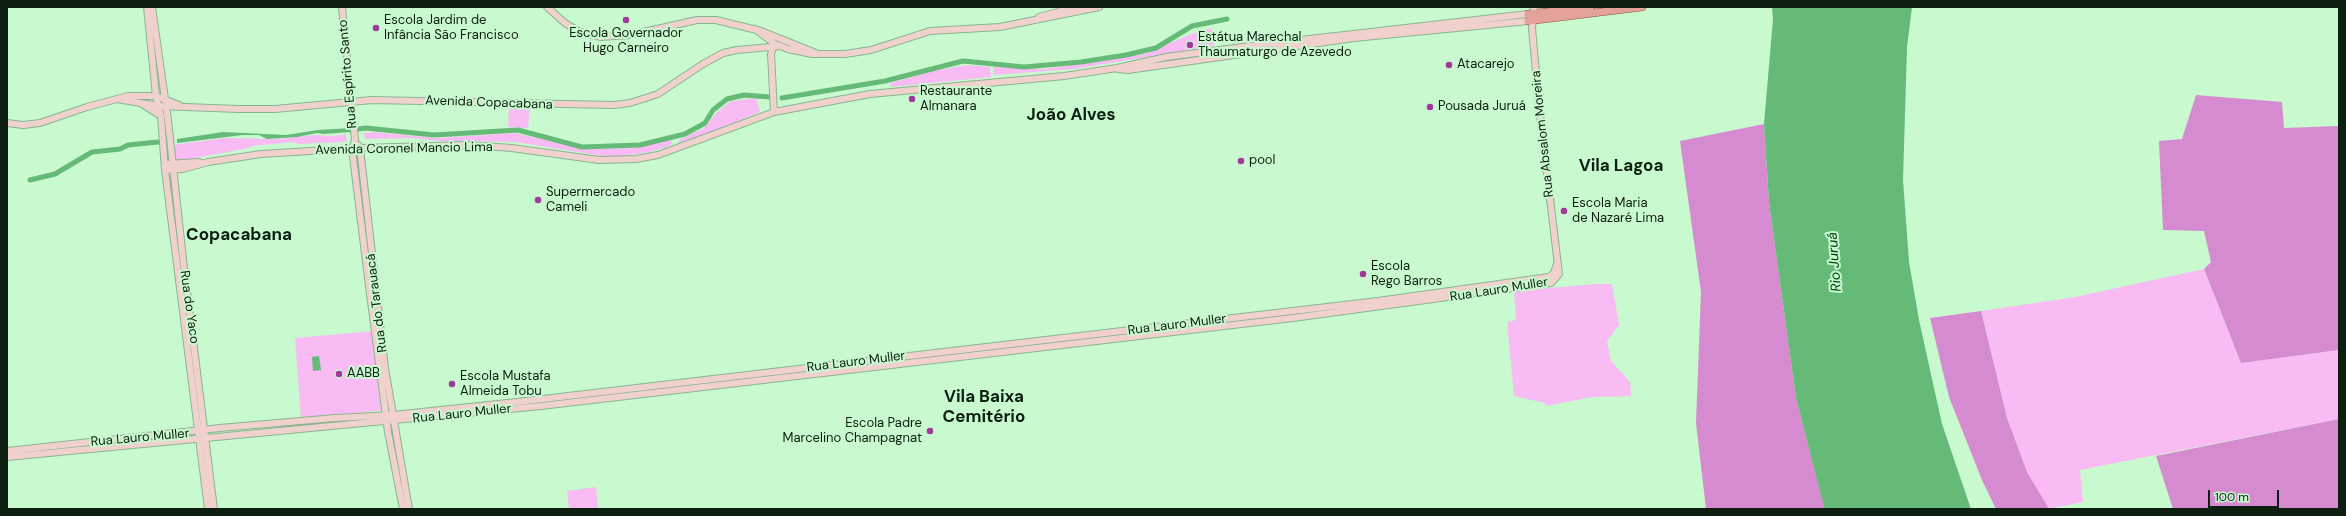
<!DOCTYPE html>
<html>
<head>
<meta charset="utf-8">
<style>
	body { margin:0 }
	#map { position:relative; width:2346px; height:516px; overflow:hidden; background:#c8f9cf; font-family:"DM Sans",sans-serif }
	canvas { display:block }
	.frame { position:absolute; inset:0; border:8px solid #0c1f10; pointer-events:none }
	.scale { position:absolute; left:2208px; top:490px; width:71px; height:18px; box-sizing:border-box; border:2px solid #0c1f10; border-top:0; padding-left:5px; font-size:12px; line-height:14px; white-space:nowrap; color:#0c1f10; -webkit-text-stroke:3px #c8f9cf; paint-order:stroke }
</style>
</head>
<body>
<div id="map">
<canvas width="2346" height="516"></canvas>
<div class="frame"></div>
<div class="scale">100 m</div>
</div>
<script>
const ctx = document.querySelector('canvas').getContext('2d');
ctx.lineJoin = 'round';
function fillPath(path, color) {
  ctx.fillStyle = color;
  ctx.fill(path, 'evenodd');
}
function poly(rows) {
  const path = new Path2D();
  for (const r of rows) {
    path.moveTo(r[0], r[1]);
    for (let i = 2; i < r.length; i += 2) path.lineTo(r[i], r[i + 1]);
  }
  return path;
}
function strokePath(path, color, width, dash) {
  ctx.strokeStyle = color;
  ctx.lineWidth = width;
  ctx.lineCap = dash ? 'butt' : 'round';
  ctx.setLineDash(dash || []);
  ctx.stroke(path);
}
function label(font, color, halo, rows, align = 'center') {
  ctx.font = font + ' "DM Sans",sans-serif';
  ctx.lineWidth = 4;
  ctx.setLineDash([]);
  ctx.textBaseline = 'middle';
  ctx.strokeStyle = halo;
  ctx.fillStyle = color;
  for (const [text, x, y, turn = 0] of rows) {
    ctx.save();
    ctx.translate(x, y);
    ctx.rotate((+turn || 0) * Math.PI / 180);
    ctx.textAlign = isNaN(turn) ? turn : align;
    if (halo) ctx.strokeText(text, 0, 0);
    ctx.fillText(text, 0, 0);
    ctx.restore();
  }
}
const green = poly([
	[1212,28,1214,46,1074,69,993,75,993,67,1045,69,1145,54,1191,34],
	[968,65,990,67,991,77,891,87,890,83,938,70],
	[756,98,760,112,679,145,679,140,704,128,716,113,731,101],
	[509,106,530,107,528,128,508,127],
	[373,132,436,138,514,133,588,149,635,148,670,139,672,143,670,146,649,152,625,156,602,156,515,142,439,141,412,138,365,139,364,133],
	[346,134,347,141,344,142,297,144,294,142,251,146,249,148,174,162,171,145,226,138,280,139,312,135,333,136],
	[2204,269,2241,363,2339,350,2339,419,2080,470,2083,502,2048,509,2027,472,2007,418,1981,311,2075,297],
	[1597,284,1612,284,1619,325,1607,341,1611,361,1630,382,1631,396,1592,397,1546,406,1545,403,1514,396,1507,322,1516,320,1514,291],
	[375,331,384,410,301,419,295,338],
	[596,487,598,509,569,509,567,491]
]);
const forest = poly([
	[2196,95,2282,102,2284,128,2339,126,2339,350,2241,363,2204,269,2211,262,2204,231,2163,230,2159,141,2182,139],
	[1764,124,1769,202,1796,398,1825,509,1706,509,1696,423,1701,292,1680,141],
	[1981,311,2007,418,2027,472,2049,509,1996,509,1982,480,1949,397,1930,318],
	[2339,419,2339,509,2263,509,2261,507,2252,509,2173,509,2156,456]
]);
const water = poly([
	[1772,7,1912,7,1907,47,1903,180,1909,262,1919,320,1942,424,1971,509,1825,509,1823,503,1796,398,1769,202,1764,124,1773,19],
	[350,128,351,132,324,134,317,133,297,137,267,139,259,135,243,135,177,143,177,139,223,132,286,135,318,130],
	[319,356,321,370,313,371,312,357]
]);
const canal = poly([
	[782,98,885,81,963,61,1024,67,1081,62,1126,55,1156,48,1192,26,1227,19],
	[351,130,366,128,434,135,518,130,582,147,640,145,685,134,705,123,713,110,727,99,744,95,770,97],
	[30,180,55,174,92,152,120,149,128,145,158,142]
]);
const secondary = poly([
	[147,7,156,96,161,116,165,170,208,509],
	[152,7,168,120,183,259,214,509],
	[342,7,355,140,352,149,370,294,388,432,403,509],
	[547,7,565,23,578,31,600,37,630,35,697,20,716,20,761,31,816,53],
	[1039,17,1076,7],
	[755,29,775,44,788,49,812,54,845,54,871,50,930,31,1000,27,1099,7],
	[1118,69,1128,70,1354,38,1528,21],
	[117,99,158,106,239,109,275,109,372,100,614,105,630,103,658,94,703,64,723,53,737,50,781,46],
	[142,104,161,116],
	[774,112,771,54,774,45],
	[7,123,23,125,40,123,87,107,128,96,156,96,179,105],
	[358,145,360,148,385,368,409,509],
	[168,164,199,162],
	[165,170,183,169,208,162,261,154,360,148,468,145,512,148,599,160,636,159,658,155,774,112,870,94,1064,76,1117,68,1166,57,1257,45,1528,14],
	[7,451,220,428,335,418,393,415,517,402,1378,301,1549,277,1554,273,1557,264],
	[7,457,541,406,1293,318,1551,283,1559,274,1539,106,1532,28,1534,7]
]);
const primary = poly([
	[1528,14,1591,7],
	[1528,21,1642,7]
]);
const markers = [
	[626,20,4,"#a0399c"],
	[376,28,4,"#a0399c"],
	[1190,45,4,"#a0399c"],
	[1449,65,4,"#a0399c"],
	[912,99,4,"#a0399c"],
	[1430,107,4,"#a0399c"],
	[1241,161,4,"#a0399c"],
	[538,200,4,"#a0399c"],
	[1564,211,4,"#a0399c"],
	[1363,274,4,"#a0399c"],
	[339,374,4,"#a0399c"],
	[452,384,4,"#a0399c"],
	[930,431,4,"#a0399c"]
];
const poiNames = [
	["Escola Jardim de",384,21],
	["Infância São Francisco",384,36],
	["Escola Governador",626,34,"center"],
	["Hugo Carneiro",626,49,"center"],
	["Estátua Marechal",1198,38],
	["Thaumaturgo de Azevedo",1198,53],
	["Atacarejo",1457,65],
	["Restaurante",920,92],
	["Almanara",920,107],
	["Pousada Juruá",1438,107],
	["pool",1249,161],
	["Supermercado",546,193],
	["Cameli",546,208],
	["Escola Maria",1572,204],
	["de Nazaré Lima",1572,219],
	["Escola",1371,267],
	["Rego Barros",1371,282],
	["AABB",347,374],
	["Escola Mustafa",460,377],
	["Almeida Tobu",460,392],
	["Escola Padre",922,424,"right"],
	["Marcelino Champagnat",922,439,"right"]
];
const streetNames = [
	["Rua Espírito Santo",348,74,-95],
	["Avenida Copacabana",489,103,2],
	["Rua Absalom Moreira",1543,134,-96],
	["Avenida Coronel Mancio Lima",404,149,-1],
	["Rua Lauro Muller",1499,290,-9],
	["Rua do Tarauacá",377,303,-97],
	["Rua do Yaco",189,307,82],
	["Rua Lauro Muller",1177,325,-7],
	["Rua Lauro Muller",856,362,-7],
	["Rua Lauro Muller",462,414,-6],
	["Rua Lauro Muller",140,438,-5]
];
const waterNames = [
	["Rio Juruá",1835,262,-94]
];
const districtNames = [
	["João Alves",1071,116],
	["Vila Lagoa",1621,167],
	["Copacabana",239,236],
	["Vila Baixa",984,398],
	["Cemitério",984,418]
];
fillPath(green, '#f9bbf4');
fillPath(forest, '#d68bd1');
fillPath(water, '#65ba77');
strokePath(canal, '#65ba77', 5);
strokePath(secondary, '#88b68f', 8);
strokePath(primary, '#8c4d3f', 8);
strokePath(secondary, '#f1d1cd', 6);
strokePath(primary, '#e3a39b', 7);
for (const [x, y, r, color] of markers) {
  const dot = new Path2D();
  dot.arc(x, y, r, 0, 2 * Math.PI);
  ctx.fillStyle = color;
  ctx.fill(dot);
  strokePath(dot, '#c8f9cf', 1.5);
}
label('13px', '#0c1f10', '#c8f9cf', poiNames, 'left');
label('13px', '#0c1f10', '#c8f9cf', streetNames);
label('italic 14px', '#004217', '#c8f9cf', waterNames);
label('bold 17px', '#0c1f10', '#c8f9cf', districtNames);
</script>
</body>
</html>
